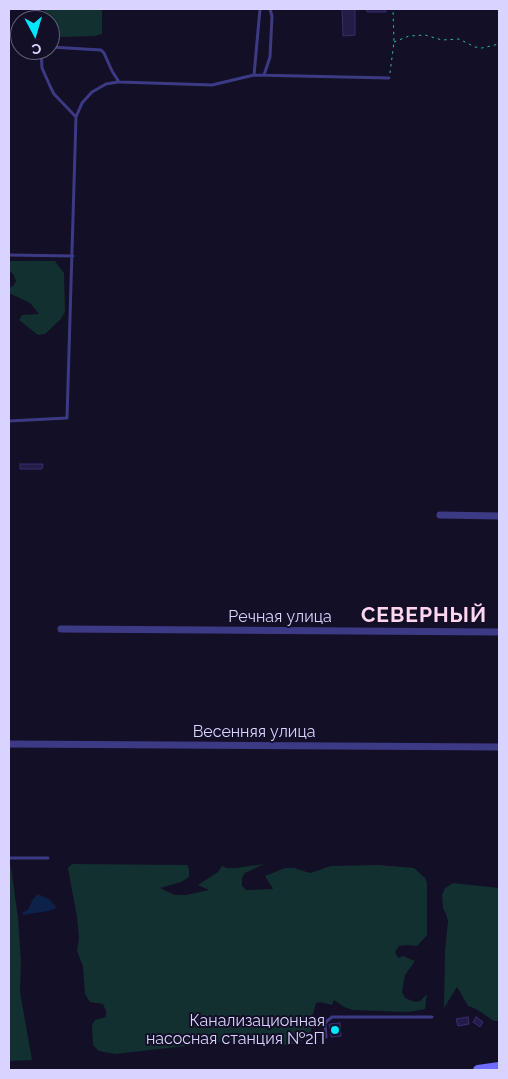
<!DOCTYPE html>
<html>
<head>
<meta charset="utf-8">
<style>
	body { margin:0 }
	#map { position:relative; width:508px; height:1079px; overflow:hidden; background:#130f26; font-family:Raleway,sans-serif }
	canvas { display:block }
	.frame { position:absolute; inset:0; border:10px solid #d9d4ff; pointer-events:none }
	.north { position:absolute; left:10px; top:10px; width:50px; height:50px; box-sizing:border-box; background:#130f26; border:1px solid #625e7d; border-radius:50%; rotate:174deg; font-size:14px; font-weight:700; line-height:20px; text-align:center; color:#d9d4ff }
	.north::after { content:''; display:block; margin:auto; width:18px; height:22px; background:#00e5ff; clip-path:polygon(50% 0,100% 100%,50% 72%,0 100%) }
</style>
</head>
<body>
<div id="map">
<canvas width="508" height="1079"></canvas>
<div class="frame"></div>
<div class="north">С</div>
</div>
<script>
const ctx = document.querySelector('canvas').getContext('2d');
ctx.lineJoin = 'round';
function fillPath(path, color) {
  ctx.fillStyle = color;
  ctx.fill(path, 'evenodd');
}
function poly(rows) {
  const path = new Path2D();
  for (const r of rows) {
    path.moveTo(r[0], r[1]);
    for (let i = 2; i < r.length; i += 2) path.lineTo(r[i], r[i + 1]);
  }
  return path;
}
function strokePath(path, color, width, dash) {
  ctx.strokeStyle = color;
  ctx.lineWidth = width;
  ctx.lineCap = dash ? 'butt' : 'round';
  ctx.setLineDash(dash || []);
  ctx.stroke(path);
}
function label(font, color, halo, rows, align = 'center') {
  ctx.font = font + ' Raleway,sans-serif';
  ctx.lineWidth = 4;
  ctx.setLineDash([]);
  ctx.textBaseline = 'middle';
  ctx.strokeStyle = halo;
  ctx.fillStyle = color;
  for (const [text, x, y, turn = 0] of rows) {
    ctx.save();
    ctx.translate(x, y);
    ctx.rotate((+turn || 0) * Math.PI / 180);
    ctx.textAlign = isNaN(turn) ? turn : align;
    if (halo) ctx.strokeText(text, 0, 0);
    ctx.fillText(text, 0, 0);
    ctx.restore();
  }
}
const green = poly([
	[44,9,102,9,102,34,95,36,61,37,51,33,50,20,45,20],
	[9,261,55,261,64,273,65,312,60,320,45,334,38,335,19,320,22,315,39,314,30,303,9,293,9,288,13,286,16,281,13,274,9,270],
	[72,864,187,865,189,869,189,877,181,882,160,888,175,895,186,895,209,890,198,885,218,872,222,866,227,868,236,868,264,864,245,873,242,878,242,886,246,890,273,889,265,876,285,868,294,868,310,873,331,866,379,865,414,868,425,878,427,883,427,935,417,946,407,945,399,946,395,952,398,958,403,956,415,961,405,975,402,992,405,998,415,1002,420,1001,427,994,425,1009,409,1012,353,1010,344,1007,334,1000,332,1005,320,1002,316,1003,313,1014,307,1024,313,1026,309,1036,299,1042,289,1045,271,1044,239,1040,115,1054,99,1051,93,1045,92,1025,95,1020,106,1017,106,1011,103,1004,90,1002,85,994,83,966,77,951,79,938,77,917,68,868],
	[9,867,11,867,18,918,21,961,20,992,32,1060,9,1061],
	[453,883,499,888,499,1021,494,1021,476,1009,468,1006,457,987,444,1008,445,950,448,921,446,914,443,908,442,895,445,888]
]);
const water = poly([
	[38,894,49,899,57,908,48,911,23,915,23,912,28,910,33,899]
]);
const building = poly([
	[342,9,355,9,355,35,343,36,342,9],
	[367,9,385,9,386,12,367,12,367,9],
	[20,464,43,464,42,469,20,469,20,464],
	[468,1017,469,1024,458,1026,456,1019,468,1017],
	[476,1017,483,1022,480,1027,473,1022,476,1017],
	[340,1023,341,1036,331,1037,329,1024,340,1023]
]);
const path = poly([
	[394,42,409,36,425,35,442,40,459,39,475,47,482,48,499,44],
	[390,73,394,42,393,9]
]);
const lane = poly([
	[38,9,39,20],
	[50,47,101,50,104,53,112,71,119,82,212,85,254,75,389,78],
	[254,75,260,9],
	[264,75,270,57,272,16,270,9],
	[76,117,82,103,92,92,106,84,118,82],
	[9,255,73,256],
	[9,421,67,418,76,117,54,94,50,86,42,68,41,50],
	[9,858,48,858],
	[326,1037,325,1024,327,1021,332,1017,432,1017]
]);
const street = poly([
	[440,515,499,516],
	[61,629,499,632],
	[9,744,499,747]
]);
const secondary = poly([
	[478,1070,499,1067]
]);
const markers = [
	[335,1030,5,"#00e5ff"]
];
const streetNames = [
	["Речная улица",280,617],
	["Весенняя улица",254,732]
];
const poiNames = [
	["Канализационная",325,1021],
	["насосная станция №2П",325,1039]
];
const districtNames = [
	["СЕВЕРНЫЙ",424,616]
];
fillPath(green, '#12302f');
fillPath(water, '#0c2248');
fillPath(building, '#241b47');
strokePath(building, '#3b2d73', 1);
strokePath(path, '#2fb8b0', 1, [2.5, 4]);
strokePath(lane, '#3d3a85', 3);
strokePath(street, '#3d3a85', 7);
strokePath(secondary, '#6f6bff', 10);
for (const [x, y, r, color] of markers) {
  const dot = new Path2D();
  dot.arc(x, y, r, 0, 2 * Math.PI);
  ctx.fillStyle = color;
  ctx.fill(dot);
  strokePath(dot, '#130f26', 2);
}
label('16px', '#d9d4ff', '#130f26', streetNames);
label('16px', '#d9d4ff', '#130f26', poiNames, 'right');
ctx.letterSpacing = '1px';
label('bold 21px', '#ffd6f0', '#130f26', districtNames);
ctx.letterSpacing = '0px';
</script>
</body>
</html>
